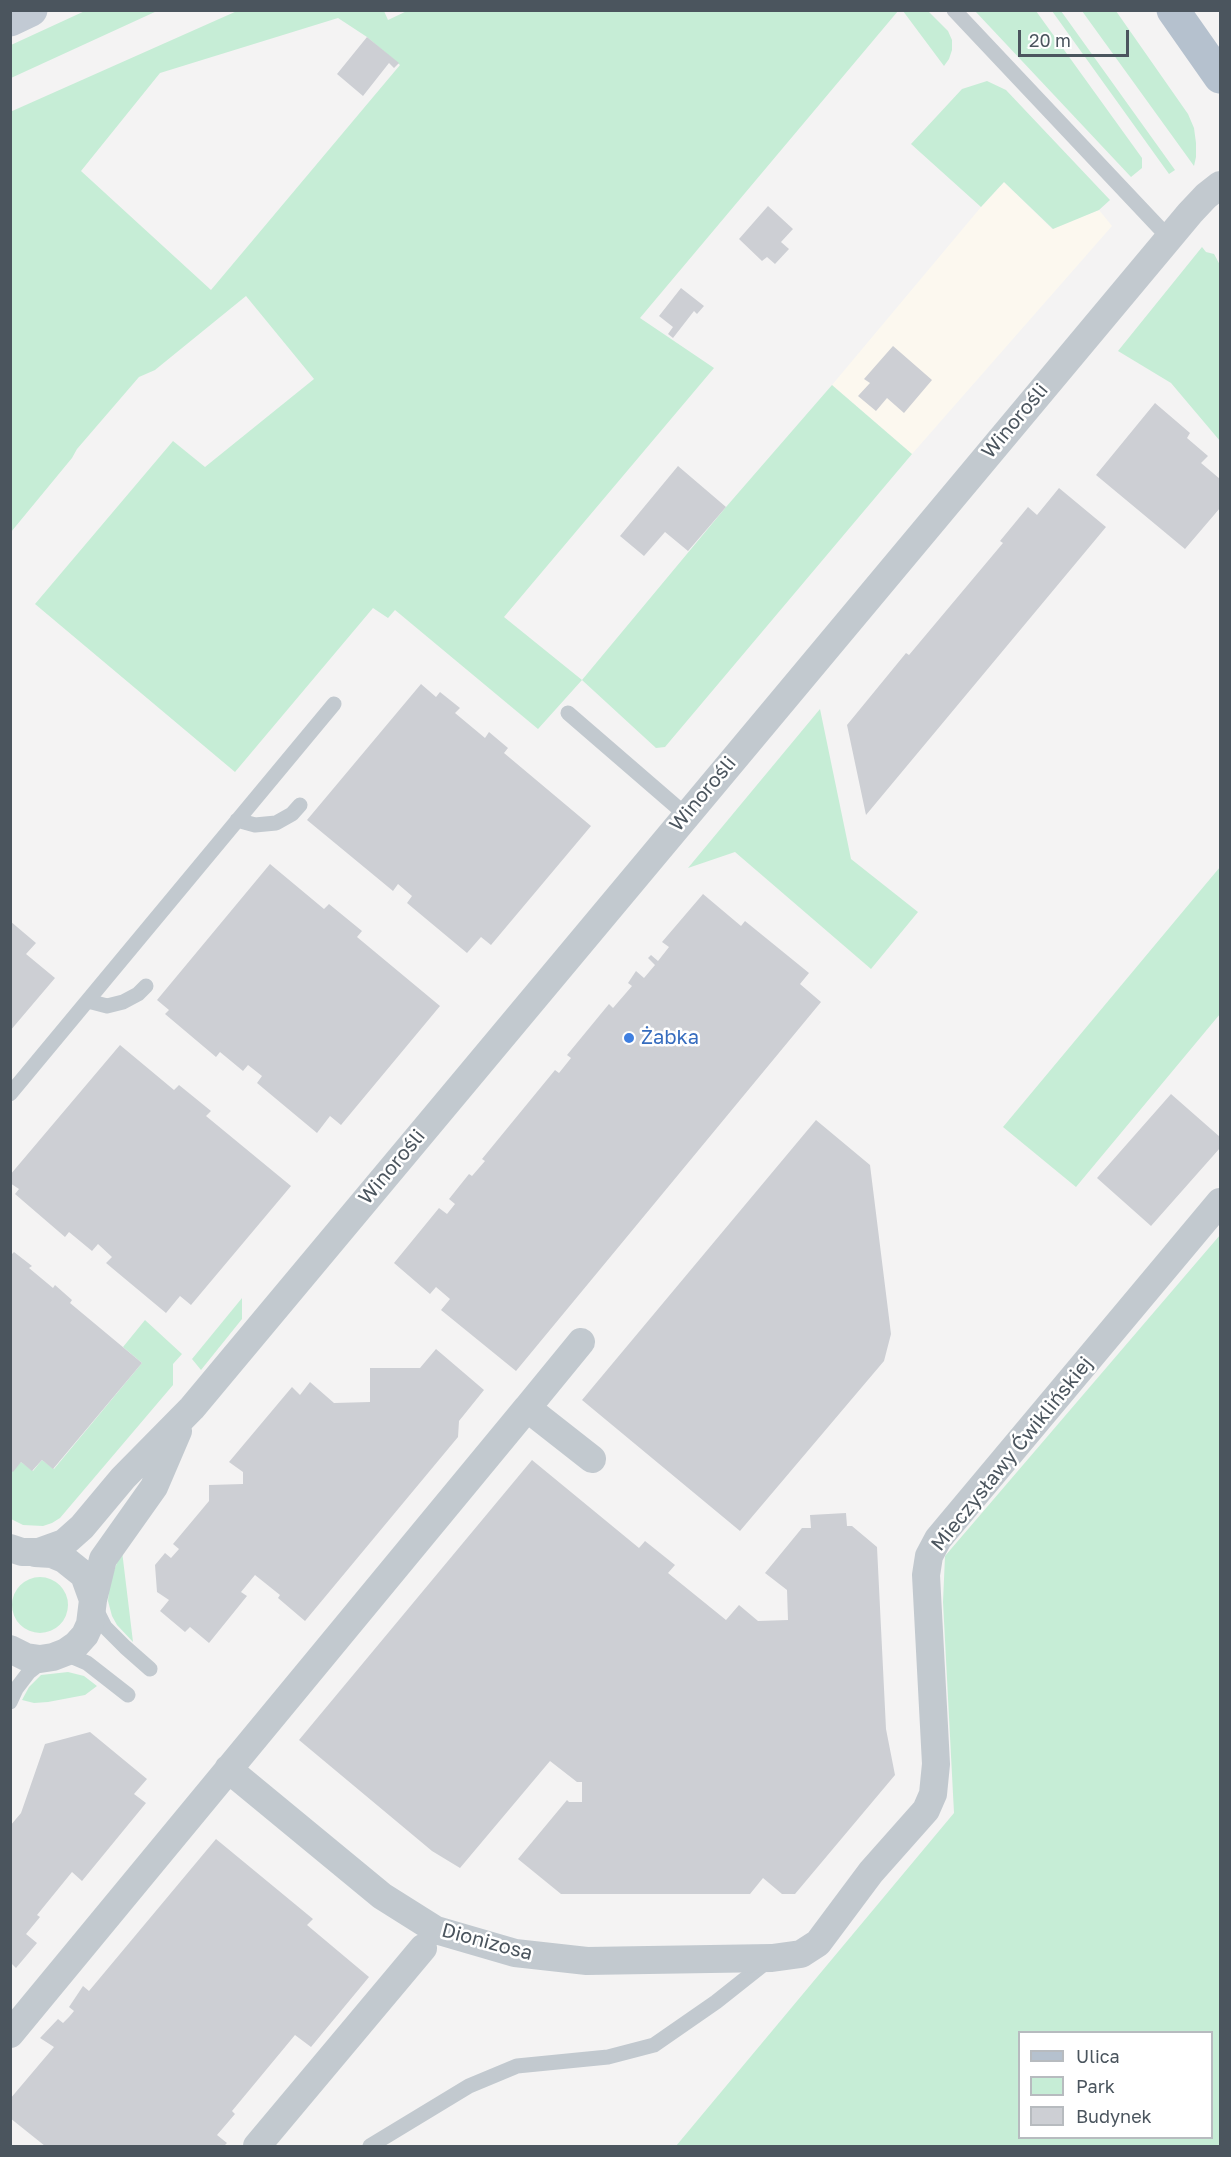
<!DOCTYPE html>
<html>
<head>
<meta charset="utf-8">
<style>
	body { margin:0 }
	#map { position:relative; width:1231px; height:2157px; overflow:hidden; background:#f4f3f3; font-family:"Golos Text",sans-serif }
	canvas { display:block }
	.frame { position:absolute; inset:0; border:12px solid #4b555e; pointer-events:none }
	.legend { position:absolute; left:1018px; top:2031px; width:195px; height:108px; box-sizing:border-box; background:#fff; border:2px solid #b7bbbf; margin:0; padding:8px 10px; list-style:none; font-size:18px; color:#4b555e }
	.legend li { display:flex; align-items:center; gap:12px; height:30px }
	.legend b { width:30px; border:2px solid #b7bbbf }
	.scale { position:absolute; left:1018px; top:30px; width:111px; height:27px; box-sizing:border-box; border:3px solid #4b555e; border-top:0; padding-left:8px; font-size:18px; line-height:21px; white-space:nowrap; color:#4b555e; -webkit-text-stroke:4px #fff; paint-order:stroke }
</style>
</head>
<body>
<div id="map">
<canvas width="1231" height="2157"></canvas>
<div class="frame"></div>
<ul class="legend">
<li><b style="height:8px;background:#b5c1ce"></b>Ulica</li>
<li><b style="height:16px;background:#c6edd6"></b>Park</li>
<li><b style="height:16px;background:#cdcfd4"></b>Budynek</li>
</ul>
<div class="scale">20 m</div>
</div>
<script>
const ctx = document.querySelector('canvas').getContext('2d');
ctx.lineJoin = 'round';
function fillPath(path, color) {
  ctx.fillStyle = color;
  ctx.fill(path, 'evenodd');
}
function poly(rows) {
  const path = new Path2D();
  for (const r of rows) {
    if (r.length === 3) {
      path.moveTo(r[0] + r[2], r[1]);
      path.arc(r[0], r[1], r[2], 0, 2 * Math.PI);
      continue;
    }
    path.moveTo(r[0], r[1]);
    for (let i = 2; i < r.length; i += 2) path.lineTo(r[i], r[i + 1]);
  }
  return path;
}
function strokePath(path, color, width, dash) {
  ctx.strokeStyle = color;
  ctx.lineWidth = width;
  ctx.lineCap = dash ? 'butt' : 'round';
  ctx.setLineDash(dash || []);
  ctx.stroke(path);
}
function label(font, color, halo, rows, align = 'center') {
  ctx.font = font + ' "Golos Text",sans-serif';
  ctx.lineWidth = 5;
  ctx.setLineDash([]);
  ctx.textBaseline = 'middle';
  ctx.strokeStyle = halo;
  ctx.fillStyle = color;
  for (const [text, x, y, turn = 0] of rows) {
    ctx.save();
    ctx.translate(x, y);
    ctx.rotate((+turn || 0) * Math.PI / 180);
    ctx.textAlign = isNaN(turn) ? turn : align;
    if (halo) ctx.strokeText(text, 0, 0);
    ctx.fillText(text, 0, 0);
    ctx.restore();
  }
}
const commercial = poly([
	[1004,182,1052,229,1099,210,1112,226,912,454,832,385,981,207]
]);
const green = poly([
	[87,10,157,11,11,78,11,45],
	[409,10,898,11,640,318,714,368,504,617,582,680,726,507,832,385,912,454,665,747,656,748,582,680,538,729,395,610,388,618,373,608,235,772,35,604,173,441,205,467,314,379,246,296,155,370,139,377,77,449,72,458,11,532,10,112,237,11,384,11,388,20],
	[338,18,367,37,400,65,211,290,81,171,160,73],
	[903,11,928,11,948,31,952,40,952,50,949,59,944,66],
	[975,11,1036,11,1142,158,1142,168,1131,177],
	[1052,11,1061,11,1175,170,1169,174],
	[1082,11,1116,11,1188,114,1194,128,1196,143,1196,157,1194,166],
	[987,81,1006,90,1110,200,1099,210,1053,229,1004,182,981,207,911,144,962,89],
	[1202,247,1206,252,1214,254,1220,265,1220,441,1171,383,1118,351],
	[820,709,851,859,918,912,871,969,735,852,688,868],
	[1220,867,1220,1014,1076,1187,1003,1127],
	[1220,1235,1220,2146,676,2146,954,1813,943,1602,945,1556],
	[1020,2032,1212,2032,1212,2138,1020,2138],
	[242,1298,242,1319,201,1370,192,1359],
	[145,1320,182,1354,173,1364,173,1385,60,1518,52,1523,43,1526,23,1525,11,1519,10,1470,21,1462,33,1471,42,1460,54,1469,142,1363,123,1347],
	[122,1551,133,1642,117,1625,112,1616,108,1601,110,1580],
	[40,1605,28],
	[68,1672,84,1676,97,1686,85,1695,48,1702,34,1703,22,1700,29,1687,41,1675]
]);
const building = poly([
	[367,37,399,63,394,68,389,63,363,96,337,74],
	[768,206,793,229,781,242,789,249,775,264,767,257,762,261,739,239],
	[681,288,704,306,697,314,694,311,673,338,668,334,673,327,659,316],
	[893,346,932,380,904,413,887,398,876,411,858,396,870,383,864,379],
	[1155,403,1190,433,1187,438,1208,456,1201,463,1220,479,1220,508,1185,549,1096,475],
	[678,466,726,507,688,551,665,532,644,556,620,536],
	[1059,488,1106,527,866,815,847,725,906,653,909,655,1003,543,1000,541,1028,507,1037,515],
	[421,684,436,697,440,692,460,708,455,713,485,738,489,732,508,748,504,753,591,826,491,945,481,937,467,953,407,903,412,896,398,884,393,891,307,820],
	[270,864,324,909,329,904,362,931,357,937,440,1006,341,1125,330,1116,317,1133,257,1083,262,1076,248,1065,243,1071,220,1052,216,1057,165,1014,169,1010,157,1000],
	[703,894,741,926,745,921,809,973,800,984,821,1002,516,1371,441,1310,450,1299,436,1287,430,1294,394,1263,439,1208,447,1214,455,1204,449,1199,469,1174,472,1176,485,1161,482,1159,555,1070,559,1073,571,1058,567,1055,609,1004,613,1008,632,986,628,983,636,971,644,978,655,965,648,958,651,955,658,961,669,947,662,942],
	[10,921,36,943,26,954,55,978,10,1031],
	[120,1045,174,1090,179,1085,211,1111,206,1116,291,1186,191,1305,180,1296,166,1313,106,1263,112,1257,98,1244,92,1251,69,1232,65,1237,15,1194,19,1189,10,1183,10,1175],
	[1171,1094,1220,1137,1220,1148,1151,1226,1097,1178],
	[816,1120,870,1165,891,1334,884,1361,740,1531,582,1400],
	[14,1252,32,1266,29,1268,53,1288,55,1285,72,1300,70,1303,142,1363,53,1469,42,1460,32,1471,21,1462,13,1472,10,1470,10,1253,12,1254],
	[436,1349,484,1390,459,1421,458,1437,305,1621,278,1598,280,1595,255,1575,241,1592,247,1596,209,1643,190,1627,185,1632,160,1611,169,1600,157,1592,155,1565,165,1553,171,1558,179,1549,173,1544,209,1501,209,1485,243,1484,243,1472,229,1462,292,1387,300,1395,310,1382,334,1403,370,1402,370,1368,420,1368],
	[532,1460,639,1548,645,1541,675,1565,668,1573,726,1620,739,1605,758,1621,788,1620,787,1590,765,1573,802,1528,811,1528,810,1515,846,1513,847,1526,852,1526,877,1547,886,1729,895,1775,795,1894,782,1894,763,1878,750,1894,561,1894,518,1859,567,1800,569,1802,582,1802,582,1782,577,1782,550,1761,460,1868,432,1851,299,1740],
	[90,1732,147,1779,134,1794,146,1803,82,1881,72,1872,37,1915,40,1917,26,1934,37,1943,16,1968,10,1962,10,1826,21,1813,45,1744],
	[216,1839,313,1919,307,1925,369,1977,311,2047,295,2035,232,2111,235,2114,217,2135,227,2143,224,2146,45,2146,10,2118,10,2099,54,2047,40,2038,58,2019,63,2023,69,2017,74,2011,69,2007,83,1986,89,1991]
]);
const lane = poly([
	[954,10,1169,238],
	[568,713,686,815],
	[237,820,255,825,276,823,292,814,300,805],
	[88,1001,107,1006,123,1002,138,994,146,986],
	[10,1094,334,704],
	[96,1609,105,1627,125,1647,150,1669],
	[10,1702,16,1689,29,1672,43,1661,53,1657,73,1657,87,1663,128,1695],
	[370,2146,469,2086,517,2066,608,2057,654,2045,716,2002,769,1960]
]);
const street = poly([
	[581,1342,527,1408,592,1459],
	[10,1548,22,1552,39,1552,64,1543,82,1527,123,1478,192,1408,1190,213,1206,196,1220,185],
	[93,1600,103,1559,154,1487,178,1431],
	[10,1649,26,1657,40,1659,53,1657,66,1652,76,1645,85,1635,90,1624,93,1600,84,1575,64,1559,52,1554,35,1553],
	[228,1769,382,1896,436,1930,515,1953,587,1961,772,1958,801,1954,818,1943,871,1872,926,1810,933,1794,936,1764,926,1575,929,1556,938,1539,1220,1202],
	[10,2034,527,1408],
	[257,2146,423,1948]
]);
const secondary = poly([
	[10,20,31,10]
]);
const primary = poly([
	[1173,10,1220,77]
]);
const markers = [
	[629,1038,6,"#3f7fe0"]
];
const streetNames = [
	["Winorośli",1015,421,-50],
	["Winorośli",703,794,-50],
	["Winorośli",392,1167,-50],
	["Mieczysławy Ćwiklińskiej",1012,1454,-51],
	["Dionizosa",487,1942,15]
];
const shopNames = [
	["Żabka",641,1038]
];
fillPath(commercial, '#fcf8ef');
fillPath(green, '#c6edd6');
fillPath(building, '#cdcfd4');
strokePath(lane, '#c2c9cf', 15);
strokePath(street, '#c2c9cf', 28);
strokePath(secondary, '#c2cad4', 33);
strokePath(primary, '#b5c1ce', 33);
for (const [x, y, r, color] of markers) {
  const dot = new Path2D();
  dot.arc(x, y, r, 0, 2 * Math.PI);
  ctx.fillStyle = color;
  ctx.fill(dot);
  strokePath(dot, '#fff', 2);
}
label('20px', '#4b555e', '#fff', streetNames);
label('20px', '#366cbe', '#fff', shopNames, 'left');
</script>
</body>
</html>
